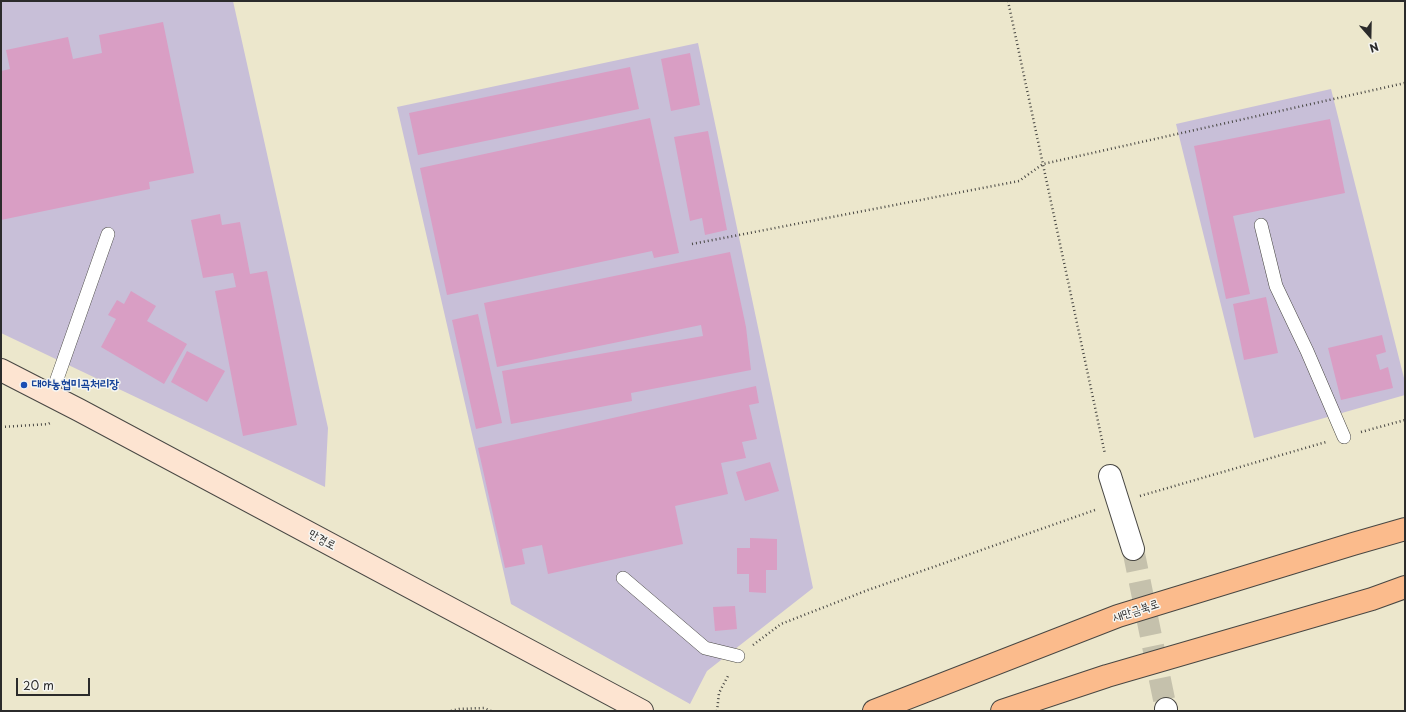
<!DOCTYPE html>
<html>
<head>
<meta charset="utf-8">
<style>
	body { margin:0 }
	#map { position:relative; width:1406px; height:712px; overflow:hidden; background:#ece7cc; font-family:"Playpen Sans",sans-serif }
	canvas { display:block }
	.frame { position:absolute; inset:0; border:2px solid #2b2b2b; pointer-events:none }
	.north { position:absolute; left:1350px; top:16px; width:40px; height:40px; -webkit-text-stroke:3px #f6f6f2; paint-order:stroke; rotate:160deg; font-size:11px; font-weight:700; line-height:16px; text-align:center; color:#2b2b2b }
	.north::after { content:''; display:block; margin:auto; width:14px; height:18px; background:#2b2b2b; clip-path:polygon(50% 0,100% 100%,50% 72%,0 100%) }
	.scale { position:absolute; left:16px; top:678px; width:74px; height:18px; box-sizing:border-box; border:2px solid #2b2b2b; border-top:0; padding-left:5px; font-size:12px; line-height:14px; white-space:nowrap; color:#2b2b2b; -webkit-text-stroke:3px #f6f6f2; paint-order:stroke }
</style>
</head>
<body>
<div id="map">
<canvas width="1406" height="712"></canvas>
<div class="frame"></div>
<div class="north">N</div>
<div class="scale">20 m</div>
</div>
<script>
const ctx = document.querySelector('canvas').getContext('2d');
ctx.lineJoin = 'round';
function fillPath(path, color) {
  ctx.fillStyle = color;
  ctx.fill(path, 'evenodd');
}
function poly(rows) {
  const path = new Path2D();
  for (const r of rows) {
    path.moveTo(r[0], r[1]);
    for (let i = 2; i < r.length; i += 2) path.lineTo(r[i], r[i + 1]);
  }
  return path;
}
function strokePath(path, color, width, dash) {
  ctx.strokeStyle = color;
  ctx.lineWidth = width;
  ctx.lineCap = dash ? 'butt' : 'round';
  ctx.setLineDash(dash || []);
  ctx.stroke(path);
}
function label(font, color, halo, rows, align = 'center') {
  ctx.font = font + ' "Playpen Sans","Poor Story",sans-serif';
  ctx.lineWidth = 3;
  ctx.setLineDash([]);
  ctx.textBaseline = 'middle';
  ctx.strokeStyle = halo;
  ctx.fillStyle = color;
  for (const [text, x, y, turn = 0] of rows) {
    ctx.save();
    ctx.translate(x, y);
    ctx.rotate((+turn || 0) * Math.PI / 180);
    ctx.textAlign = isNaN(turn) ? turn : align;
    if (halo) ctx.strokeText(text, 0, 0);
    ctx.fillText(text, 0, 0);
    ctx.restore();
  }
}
const industrial = poly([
	[1,1,233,1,328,428,325,487,1,333],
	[698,43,813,588,707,671,690,704,511,604,397,107],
	[1331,89,1405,382,1405,395,1254,438,1176,124]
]);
const building = poly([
	[163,22,194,173,149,182,150,189,1,220,1,71,10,69,6,50,68,37,73,59,102,53,99,35],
	[690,53,700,105,671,111,661,59],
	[630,67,639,109,418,155,409,113],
	[650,118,679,253,654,258,652,251,447,295,420,168],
	[1330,119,1345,193,1233,216,1250,294,1226,299,1194,146],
	[708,131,727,230,705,235,702,218,690,221,674,137],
	[220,214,222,225,240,222,250,274,267,271,297,425,243,436,215,291,236,287,233,273,203,278,191,220],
	[730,252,746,327,751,370,631,393,632,401,511,424,502,371,703,336,701,325,497,367,484,303],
	[131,291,156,306,147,321,187,344,164,384,101,347,116,319,108,315,117,300,124,304],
	[1266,297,1278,353,1244,360,1233,304],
	[478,314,502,423,476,429,452,320],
	[1382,335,1386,352,1376,355,1380,370,1388,367,1393,388,1341,400,1328,348],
	[187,351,225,371,207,402,171,382],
	[756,386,759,403,749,405,757,439,742,442,746,458,721,463,728,494,675,506,683,544,548,574,542,545,522,549,525,564,505,568,478,448],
	[770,462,779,491,745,501,736,472],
	[750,538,777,539,777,570,766,570,766,593,749,592,749,574,737,574,737,548,750,548],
	[735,606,737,629,715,631,713,607]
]);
const streetTunnel = poly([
	[1133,549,1166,709]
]);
const path = poly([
	[1008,1,1105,454],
	[692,244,1019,181,1043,164,1405,83],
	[1,427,48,424,52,422],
	[1361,432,1405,420],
	[1140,496,1326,442],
	[753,645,781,624,868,590,1095,510],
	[451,711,459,709,484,708,491,711],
	[717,711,719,693,729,674]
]);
const lane = poly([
	[1261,225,1276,286,1307,351,1344,437],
	[51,396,108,234],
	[623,578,705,648,738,656]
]);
const street = poly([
	[1110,476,1133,549],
	[1166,709,1166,711]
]);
const secondary = poly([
	[1,370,79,410,642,711]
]);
const highway = poly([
	[874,711,1118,616,1353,544,1405,529],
	[1002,711,1107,676,1372,599,1405,587]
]);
const markers = [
	[24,385,4,"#1a4fb4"]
];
const transitNames = [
	["대야농협미곡처리장",32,385]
];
const streetNames = [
	["만경로",322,540,28],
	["새만금북로",1136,611,-18]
];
fillPath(industrial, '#c8bfd8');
fillPath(building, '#d99ec4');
strokePath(streetTunnel, '#c5c1ac', 22, [22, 11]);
strokePath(lane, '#484743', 14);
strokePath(street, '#484743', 24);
strokePath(secondary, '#484743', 24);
strokePath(highway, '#484743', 24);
strokePath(path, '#484743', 2.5, [1, 3]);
strokePath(lane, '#fff', 13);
strokePath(street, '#fff', 22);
strokePath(secondary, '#fde4d1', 22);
strokePath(highway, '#fbbb8c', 22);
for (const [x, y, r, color] of markers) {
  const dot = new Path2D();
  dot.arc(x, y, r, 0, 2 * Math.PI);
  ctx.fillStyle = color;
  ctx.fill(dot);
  strokePath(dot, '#f6f6f2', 1.5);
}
label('bold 12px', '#164399', '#f6f6f2', transitNames, 'left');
label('12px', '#2b2b2b', '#f6f6f2', streetNames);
</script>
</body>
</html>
